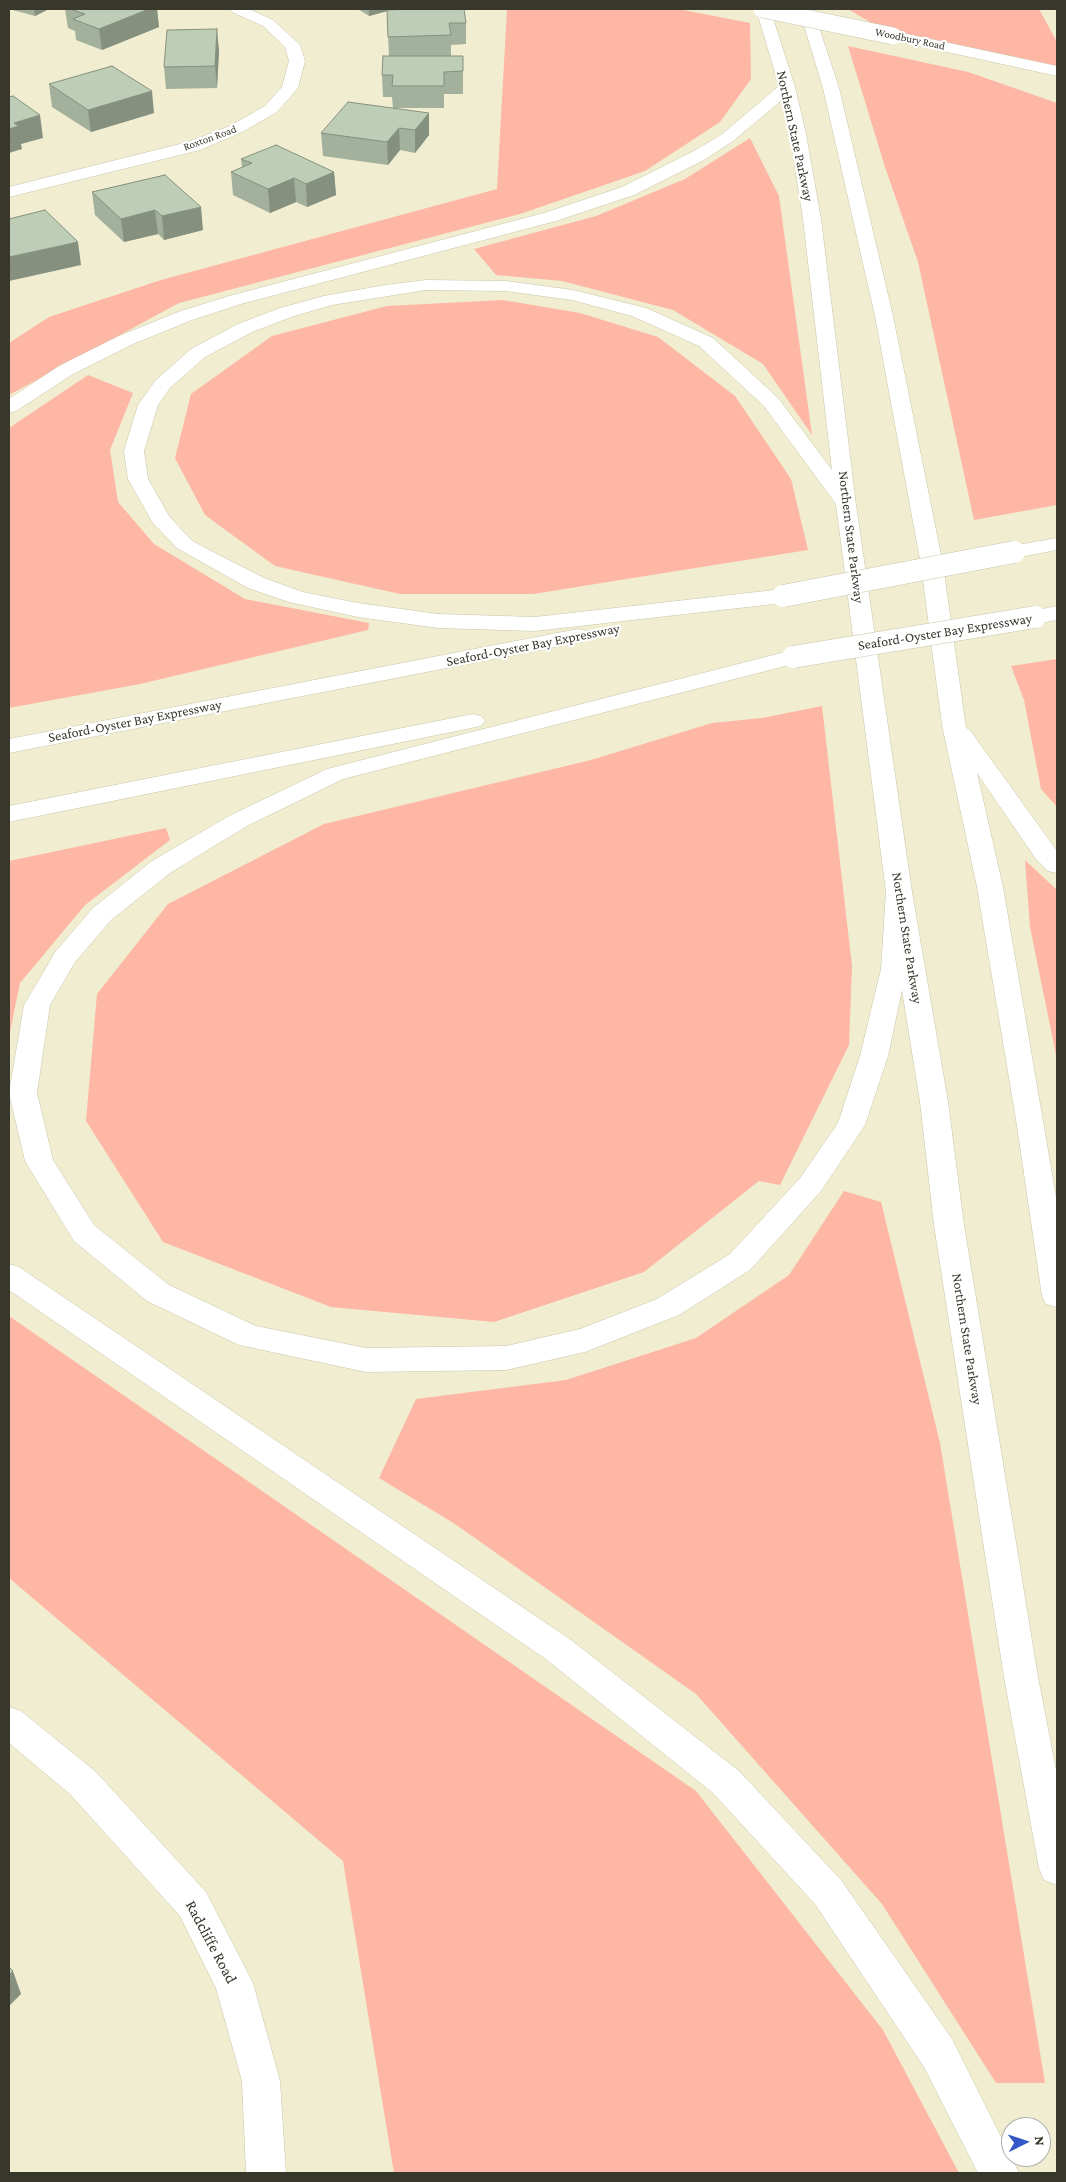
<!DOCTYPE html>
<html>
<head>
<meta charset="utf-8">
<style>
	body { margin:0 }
	#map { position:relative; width:1066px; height:2182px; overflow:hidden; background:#f1edd0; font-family:"Crimson Pro",serif }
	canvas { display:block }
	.frame { position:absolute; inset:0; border:10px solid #38372c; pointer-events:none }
	.north { position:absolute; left:1001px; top:2117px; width:50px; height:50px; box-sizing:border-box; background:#fff; border:1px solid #afafab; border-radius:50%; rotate:86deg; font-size:14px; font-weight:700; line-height:20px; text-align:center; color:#38372c }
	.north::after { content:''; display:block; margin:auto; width:18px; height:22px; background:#3558c9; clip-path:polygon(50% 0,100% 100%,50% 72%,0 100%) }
</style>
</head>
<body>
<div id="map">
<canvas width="1066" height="2182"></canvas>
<div class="frame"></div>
<div class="north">N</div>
</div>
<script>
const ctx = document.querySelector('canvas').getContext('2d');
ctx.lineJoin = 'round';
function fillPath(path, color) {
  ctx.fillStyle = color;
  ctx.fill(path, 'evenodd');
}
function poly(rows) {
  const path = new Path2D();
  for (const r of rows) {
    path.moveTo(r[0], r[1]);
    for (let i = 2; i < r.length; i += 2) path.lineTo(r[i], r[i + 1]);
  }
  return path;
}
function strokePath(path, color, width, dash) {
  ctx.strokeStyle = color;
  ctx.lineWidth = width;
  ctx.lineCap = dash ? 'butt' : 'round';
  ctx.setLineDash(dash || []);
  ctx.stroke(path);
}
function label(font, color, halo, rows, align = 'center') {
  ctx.font = font + ' "Crimson Pro",serif';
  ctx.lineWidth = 4.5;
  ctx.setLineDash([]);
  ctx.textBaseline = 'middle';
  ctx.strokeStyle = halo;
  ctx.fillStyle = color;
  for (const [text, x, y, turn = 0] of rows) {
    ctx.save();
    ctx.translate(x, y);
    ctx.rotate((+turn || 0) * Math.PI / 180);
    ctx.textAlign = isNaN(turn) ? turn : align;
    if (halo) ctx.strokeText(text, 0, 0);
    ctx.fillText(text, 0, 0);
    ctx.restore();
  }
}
const green = poly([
	[507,9,678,9,750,23,751,79,720,122,645,171,520,214,179,303,9,395,9,343,49,317,161,280,497,189],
	[848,9,1039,9,1057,42,1057,71,893,36],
	[848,46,968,72,1057,103,1057,505,974,520,918,262,885,167],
	[750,138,779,196,812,435,763,364,673,310,562,281,496,275,474,249,596,216,685,179],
	[503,300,580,313,658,337,735,396,791,479,808,550,533,594,400,594,275,566,205,515,175,458,191,394,272,336,387,306],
	[88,375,133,393,110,450,118,502,154,544,245,599,369,623,368,630,140,684,9,708,9,428],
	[1057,659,1057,807,1041,789,1024,700,1011,666],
	[822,706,852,966,849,1045,780,1185,759,1181,644,1272,494,1322,331,1307,163,1242,86,1121,97,994,168,904,324,824,591,760,712,723,762,718],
	[166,828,170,840,85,905,20,983,9,1037,9,861],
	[1025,860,1057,890,1057,1060,1030,927],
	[844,1191,881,1202,940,1443,1045,2083,996,2083,882,1904,696,1694,455,1524,379,1478,416,1399,566,1380,696,1338,789,1275],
	[9,1316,696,1791,883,2030,959,2173,394,2173,343,1861,9,1578]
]);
const minor = poly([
	[230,9,249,9,273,20,300,45,305,61,298,88,277,112,242,132,200,150,9,197,9,187,188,142,230,126,265,106,282,87,289,61,285,47,263,26,232,12,230,9],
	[9,1707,21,1711,96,1772,206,1892,253,1983,280,2081,286,2173,246,2173,242,2081,216,1988,180,1916,70,1794,9,1743,9,1707]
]);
const secondary = poly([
	[893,31,1057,66,1057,76,888,39,885,36,888,33,893,31]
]);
const motorway = poly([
	[756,9,770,9,795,87,806,134,821,219,856,505,912,892,948,1102,964,1225,1038,1677,1057,1775,1057,1885,1044,1880,1039,1868,1004,1677,934,1225,920,1102,902,990,888,1056,865,1125,821,1191,750,1270,679,1315,585,1352,506,1370,366,1372,239,1345,147,1301,74,1241,25,1161,9,1093,24,1005,56,951,93,908,152,861,229,816,327,769,793,650,801,652,804,657,801,662,343,779,247,826,170,873,111,920,75,962,50,1005,37,1093,53,1160,94,1225,169,1285,256,1326,366,1348,506,1346,580,1329,657,1299,730,1254,801,1177,838,1123,860,1056,881,969,886,892,836,504,764,406,699,346,632,316,572,300,506,291,426,290,332,305,294,316,252,332,205,357,170,388,158,405,144,451,148,479,169,516,191,540,211,551,264,578,303,592,358,603,438,614,535,617,783,589,791,591,794,596,791,601,783,603,535,631,438,628,358,617,289,602,248,588,177,548,153,523,128,479,124,451,138,405,156,380,191,349,238,324,280,308,324,296,385,285,426,280,506,281,573,290,646,308,713,338,778,398,832,470,803,219,790,134,782,100,733,141,704,160,634,195,556,221,241,304,192,320,133,344,73,374,16,411,9,413,9,399,59,366,119,336,178,312,229,296,544,213,622,187,692,152,721,135,779,86,756,9],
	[799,9,813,9,839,88,893,316,943,565,966,728,969,729,1057,851,1057,873,1048,871,1036,859,977,773,1003,887,1057,1203,1057,1307,1046,1304,1042,1296,1017,1126,977,887,942,725,921,565,875,316,823,88,799,9],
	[1057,538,1057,550,1014,558,1006,557,1003,552,1006,547,1057,538],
	[1057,606,1057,620,1035,624,1027,622,1024,617,1027,612,1057,606],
	[578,629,586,631,589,636,586,641,9,753,9,739,578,629],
	[473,714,481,716,485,721,481,726,9,822,9,806,473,714],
	[9,1264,19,1267,571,1640,739,1771,841,1880,952,2039,1019,2173,978,2173,924,2067,815,1904,713,1793,547,1660,9,1290,9,1264]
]);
const secondaryBridge = poly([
	[762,9,893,36]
]);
const motorwayBridge = poly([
	[783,596,1014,552],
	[793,657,1035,617]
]);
const wall = poly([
	[9,9,49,9,35,16],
	[65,9,157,9,159,27,102,50,76,40,75,31,68,28],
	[358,9,395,9,393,9,466,23,466,44,451,45,451,56,463,56,463,94,444,94,444,108,394,108,429,135,415,153,400,150,388,165,323,156,321,133,393,108,392,97,383,97,382,75,389,56,387,11,369,16],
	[219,51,217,88,166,89,164,67],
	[49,84,154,113,91,132,52,107],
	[241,159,334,172,336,195,307,207,296,202,270,213,233,195,231,172,242,167],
	[165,175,203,230,164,240,158,234,124,242,95,215,92,192]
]);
const shadedWall = poly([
	[34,9,49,9,35,16],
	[149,9,157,9,159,27,102,50,99,29],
	[369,9,395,9,369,16],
	[217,29,219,51,217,88,215,66],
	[152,91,154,113,91,132,88,110],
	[429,113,429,135,415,153,415,130],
	[40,115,43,138,21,144,22,149,9,153,9,129,14,123],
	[399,128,400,150,388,165,387,142],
	[334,172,336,195,307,207,306,184],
	[294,178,296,202,270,213,268,189],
	[201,207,203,230,164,240,162,216],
	[155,210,158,234,124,242,121,219],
	[78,242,81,265,9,281,9,257],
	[13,1971,21,1994,9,2006,9,1975]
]);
const building = poly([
	[70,9,149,9,99,29,73,19,85,14,70,9],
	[415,9,464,9,466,23,449,23,451,35,388,37,387,10,415,9],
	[217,29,215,66,164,67,167,30,217,29],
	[383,56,463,56,463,71,444,72,444,86,392,86,393,75,382,75,383,56],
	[112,66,152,91,88,110,49,84,112,66],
	[13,96,40,115,14,123,19,126,9,129,9,97,13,96],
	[348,102,429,113,415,130,399,128,387,142,321,133,348,102],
	[276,145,334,172,306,184,294,178,268,189,231,172,252,163,241,159,276,145],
	[165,175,201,207,162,216,155,210,121,219,92,192,165,175],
	[45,210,78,242,9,257,9,219,45,210],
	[9,1967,13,1971,9,1975,9,1967]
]);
const farStreetnames = [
	["Woodbury Road",910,39,12],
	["Roxton Road",210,138,-20]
];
const streetNames = [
	["Northern State Parkway",795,136,78],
	["Northern State Parkway",851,537,83],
	["Seaford-Oyster Bay Expressway",945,632,-9],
	["Seaford-Oyster Bay Expressway",533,645,-11],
	["Seaford-Oyster Bay Expressway",135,721,-11],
	["Northern State Parkway",907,938,81],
	["Northern State Parkway",967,1339,81]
];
const nearStreetnames = [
	["Radcliffe Road",211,1942,62]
];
fillPath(green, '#feb6a5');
strokePath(minor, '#c9c5a9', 1);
strokePath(secondary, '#c9c5a9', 1);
strokePath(motorway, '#c9c5a9', 1);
fillPath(minor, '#fff');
fillPath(secondary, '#fff');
fillPath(motorway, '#fff');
strokePath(secondaryBridge, '#c9c5a9', 18, []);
strokePath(motorwayBridge, '#c9c5a9', 23, []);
strokePath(secondaryBridge, '#fff', 17);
strokePath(motorwayBridge, '#fff', 22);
fillPath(wall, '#a3b09c');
fillPath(shadedWall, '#85907f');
fillPath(building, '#becdb5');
strokePath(building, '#85907f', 1);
label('11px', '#38372c', '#fff', farStreetnames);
label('14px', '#38372c', '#fff', streetNames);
label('16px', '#38372c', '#fff', nearStreetnames);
</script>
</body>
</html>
